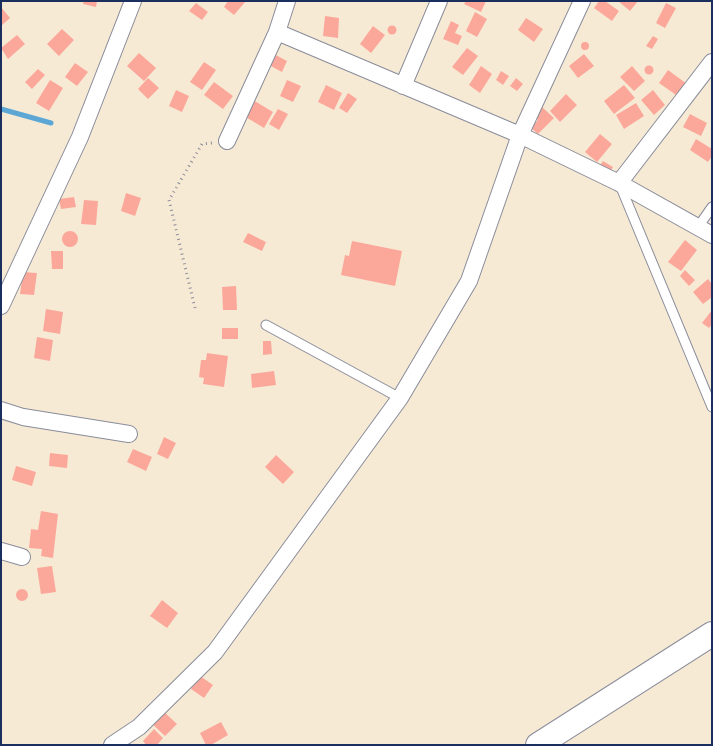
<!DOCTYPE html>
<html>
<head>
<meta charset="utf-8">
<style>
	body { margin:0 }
	#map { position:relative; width:713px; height:746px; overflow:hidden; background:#f7ead5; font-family:"Gochi Hand",sans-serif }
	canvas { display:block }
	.frame { position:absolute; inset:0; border:2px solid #1b2f5e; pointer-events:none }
</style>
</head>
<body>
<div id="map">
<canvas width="713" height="746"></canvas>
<div class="frame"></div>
</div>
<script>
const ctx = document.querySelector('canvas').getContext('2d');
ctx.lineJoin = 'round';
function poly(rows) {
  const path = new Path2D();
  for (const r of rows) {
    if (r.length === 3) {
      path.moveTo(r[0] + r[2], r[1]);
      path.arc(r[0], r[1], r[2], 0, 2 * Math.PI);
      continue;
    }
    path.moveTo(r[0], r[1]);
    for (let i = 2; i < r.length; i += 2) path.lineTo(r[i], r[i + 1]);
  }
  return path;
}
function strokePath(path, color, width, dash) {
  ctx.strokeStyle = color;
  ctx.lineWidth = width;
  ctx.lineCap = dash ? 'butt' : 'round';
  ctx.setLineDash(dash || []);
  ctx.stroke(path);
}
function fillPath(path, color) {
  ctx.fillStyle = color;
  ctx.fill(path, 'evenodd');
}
const stream = poly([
	[1,109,51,123]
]);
const building = poly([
	[84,1,97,1,96,7,83,4],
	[228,1,246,1,234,15,224,7],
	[466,1,486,1,481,12,464,4],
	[599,1,605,1,619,11,612,21,594,8],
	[618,1,638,1,630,11],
	[196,3,208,12,202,20,189,11],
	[666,3,676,8,665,28,656,23],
	[1,7,10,18,1,26],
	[475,12,487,19,477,37,466,31],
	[325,16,339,18,338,38,323,36],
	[526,18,543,29,534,42,518,30],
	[451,21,459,25,455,33,462,36,458,45,443,39],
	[392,30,4.5],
	[373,26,385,35,371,53,360,44],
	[62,29,74,40,59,56,47,44],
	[17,35,25,44,8,59,1,48],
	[653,36,658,39,652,49,646,46],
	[585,46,4],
	[467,48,478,56,463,75,452,67],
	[139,53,156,68,144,81,127,66],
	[272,53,287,61,282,72,267,64],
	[584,54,594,66,578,78,569,66],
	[204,62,216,70,202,90,190,82],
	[75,63,88,72,77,86,65,77],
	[649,70,4.5],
	[481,66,492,74,480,93,469,85],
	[632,66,645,81,634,91,620,77],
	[38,69,45,75,32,89,25,82],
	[668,70,687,84,679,97,659,83],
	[501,71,509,76,503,85,496,80],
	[148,78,159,88,148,99,138,89],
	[516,78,523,84,517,91,510,86],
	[50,80,63,88,49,111,36,103],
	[287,80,301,86,293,102,280,96],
	[214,82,233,96,223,109,204,95],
	[326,85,342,93,334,110,318,102],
	[624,85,635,98,614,114,604,101],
	[176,90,189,96,182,112,169,106],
	[653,90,665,105,654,115,641,100],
	[348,93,357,99,347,113,339,108],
	[566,94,577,105,560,122,550,111],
	[253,100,273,112,264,128,244,116],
	[636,103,644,116,624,129,616,115],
	[542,107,554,118,538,134,531,128,538,120,534,115],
	[278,109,288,114,279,130,269,124],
	[690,114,707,123,701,136,683,127],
	[600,134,612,144,597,162,585,152],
	[696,139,712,149,712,156,708,162,690,150],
	[603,161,613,167,609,174,599,167],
	[126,193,141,198,135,216,121,211],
	[74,197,76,207,61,209,59,199],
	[84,200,98,201,96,225,81,224],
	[70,239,8],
	[248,233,266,242,262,251,243,242],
	[685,240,697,250,681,271,668,262],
	[352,241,402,251,395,286,341,275,345,255,349,256],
	[51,251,63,251,63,269,52,269],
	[685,270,695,280,689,286,680,276],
	[23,272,37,273,34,295,20,294],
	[708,279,712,284,712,297,703,304,693,292],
	[236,286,237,310,223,310,222,287],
	[46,309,63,312,60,334,43,331],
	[712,310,712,324,709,328,702,323],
	[222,328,238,328,238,339,222,339],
	[37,337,53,340,50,361,34,358],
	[263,341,271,341,272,354,263,355],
	[207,353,228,356,224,387,203,384,204,378,199,377,201,360,206,360],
	[274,371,276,385,252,388,251,374],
	[164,437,176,443,168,459,157,454],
	[133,449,152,457,146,471,127,462],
	[50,453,68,455,67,468,49,466],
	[276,455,294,472,283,484,265,467],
	[16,466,36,472,32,486,12,480],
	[41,511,58,514,53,558,41,556,42,549,29,548,31,529,38,530],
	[52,566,56,592,41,594,37,568],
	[22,595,6],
	[162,600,178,613,167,628,150,616],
	[200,676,213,685,204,698,191,689],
	[161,709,177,724,165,736,149,721],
	[221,722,228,735,211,745,206,745,200,733],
	[154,729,163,738,157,745,146,745,143,741]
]);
const path = poly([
	[195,308,169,200,202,144,212,143]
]);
const lane = poly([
	[620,185,712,407],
	[698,227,712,207],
	[266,325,400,398]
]);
const street = poly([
	[277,32,520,135,619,183,712,235],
	[403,86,439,1],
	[227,141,277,32,287,1],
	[619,183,712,62],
	[1,306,80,137,133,1],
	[1,410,23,417,129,434],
	[1,551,22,557],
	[112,745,139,727,215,652,400,398,469,281,520,135,582,1]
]);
const secondary = poly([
	[538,745,712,634]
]);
strokePath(stream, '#5ca7d4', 5);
fillPath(building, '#fba89b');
strokePath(lane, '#898c9a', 11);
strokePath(street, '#898c9a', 18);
strokePath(secondary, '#898c9a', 26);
strokePath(path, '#898c9a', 3, [1, 4]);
strokePath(lane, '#fff', 9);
strokePath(street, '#fff', 16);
strokePath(secondary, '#fff', 24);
</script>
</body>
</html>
